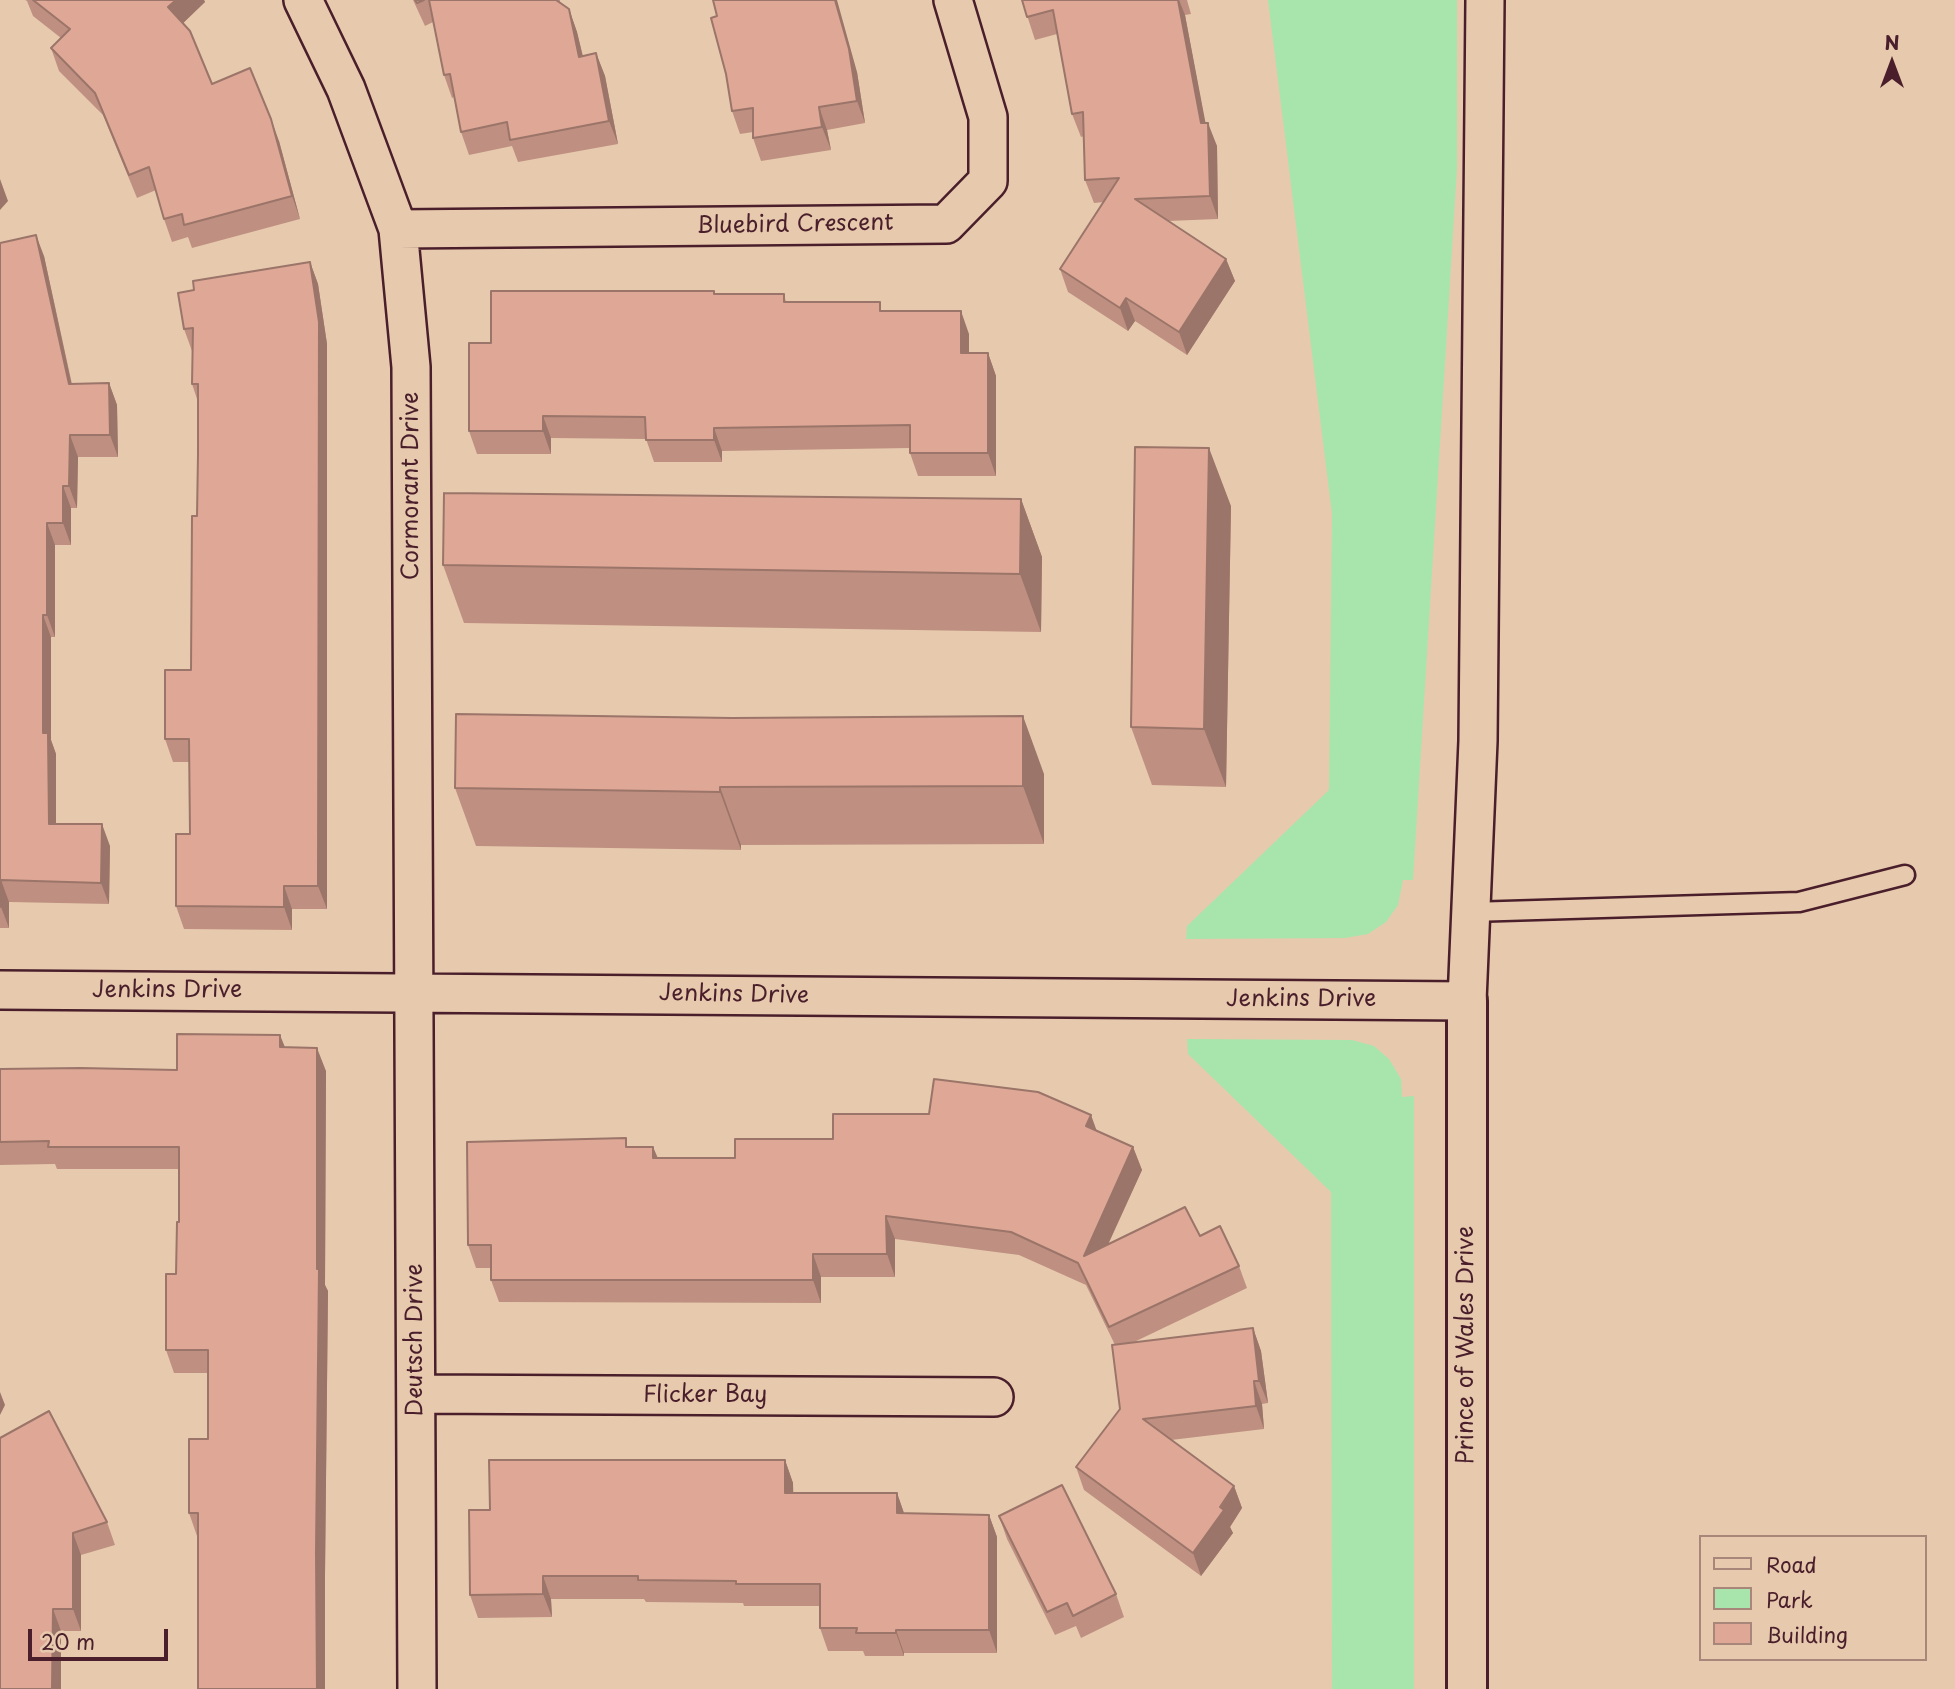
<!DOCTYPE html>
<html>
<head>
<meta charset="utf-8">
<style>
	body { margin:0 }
	#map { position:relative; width:1955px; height:1689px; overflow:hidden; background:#e7caae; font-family:"Playpen Sans",sans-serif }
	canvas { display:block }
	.legend { position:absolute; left:1699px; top:1535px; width:228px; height:126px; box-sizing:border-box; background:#e7caae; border:2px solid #a8867a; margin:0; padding:9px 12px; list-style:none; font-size:21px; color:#4a1f2b }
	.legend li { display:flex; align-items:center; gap:14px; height:35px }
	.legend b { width:35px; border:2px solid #a8867a }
	.north { position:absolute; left:1857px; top:28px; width:70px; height:70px; -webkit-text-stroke:5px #e7caae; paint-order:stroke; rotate:0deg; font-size:19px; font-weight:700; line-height:28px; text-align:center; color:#4a1f2b }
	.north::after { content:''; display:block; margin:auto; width:24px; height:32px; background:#4a1f2b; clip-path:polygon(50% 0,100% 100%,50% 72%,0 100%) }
	.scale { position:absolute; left:28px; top:1629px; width:140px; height:32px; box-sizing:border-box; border:4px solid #4a1f2b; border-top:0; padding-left:9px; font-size:21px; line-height:24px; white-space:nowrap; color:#4a1f2b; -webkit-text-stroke:5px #e7caae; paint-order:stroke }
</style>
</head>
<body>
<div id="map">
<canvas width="1955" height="1689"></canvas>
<ul class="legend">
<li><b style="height:9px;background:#e7caae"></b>Road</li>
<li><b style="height:19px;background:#a7e5ac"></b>Park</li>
<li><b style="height:19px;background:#dea796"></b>Building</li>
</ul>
<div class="north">N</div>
<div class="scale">20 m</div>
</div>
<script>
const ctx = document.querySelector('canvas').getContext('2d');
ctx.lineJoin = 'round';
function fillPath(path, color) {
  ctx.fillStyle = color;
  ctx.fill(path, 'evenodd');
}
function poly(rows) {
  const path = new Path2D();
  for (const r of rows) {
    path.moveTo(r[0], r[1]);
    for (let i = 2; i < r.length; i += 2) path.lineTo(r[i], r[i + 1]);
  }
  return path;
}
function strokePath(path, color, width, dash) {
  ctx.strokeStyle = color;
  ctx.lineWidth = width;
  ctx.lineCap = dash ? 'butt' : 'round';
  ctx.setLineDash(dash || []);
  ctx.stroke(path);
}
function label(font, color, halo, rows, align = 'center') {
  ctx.font = font + ' "Playpen Sans",sans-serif';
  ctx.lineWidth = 7;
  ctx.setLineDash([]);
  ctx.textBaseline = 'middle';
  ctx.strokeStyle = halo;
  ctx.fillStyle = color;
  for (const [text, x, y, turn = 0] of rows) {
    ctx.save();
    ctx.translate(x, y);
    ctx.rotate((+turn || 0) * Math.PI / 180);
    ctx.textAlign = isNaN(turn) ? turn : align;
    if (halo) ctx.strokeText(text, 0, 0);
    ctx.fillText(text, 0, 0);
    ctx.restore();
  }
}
const green = poly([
	[1268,0,1457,0,1457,168,1413,880,1403,880,1398,905,1386,922,1368,934,1345,938,1186,939,1187,926,1329,790,1332,514],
	[1187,1039,1352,1040,1374,1046,1389,1059,1401,1079,1402,1097,1414,1096,1414,1689,1332,1689,1331,1192,1188,1054]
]);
const service = poly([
	[1471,912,1799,902,1905,875]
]);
const minor = poly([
	[303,0,346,89,398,229,411,367,417,1689],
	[398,229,946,224,988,181,988,117,953,0],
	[0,990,1467,1001,1478,741,1485,0],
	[417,1394,994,1397]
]);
const secondary = poly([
	[1467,1001,1467,1689]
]);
const wall = poly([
	[25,0,204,0,205,2,183,23,212,84,279,141,300,219,192,248,188,237,172,242,164,219,156,190,137,198,103,115,59,71,51,48,61,38,33,16,27,1],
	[413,0,560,0,560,4,569,9,577,32,583,56,596,53,605,76,618,144,518,162,512,146,469,155,461,132,454,97,452,98,444,75,433,22,425,26],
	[1022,0,1187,0,1191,14,1185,15,1205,123,1217,146,1218,219,1168,221,1226,259,1235,281,1187,355,1135,321,1128,331,1068,292,1060,269,1104,202,1094,203,1085,180,1084,136,1081,137,1072,114,1057,34,1035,40],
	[717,16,857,72,865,123,827,130,831,150,761,161,753,138,753,132,740,134,732,111],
	[0,243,44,256,72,384,109,383,117,405,118,457,78,457,77,508,71,508,71,545,55,545,55,637,51,637,51,740,56,754,56,824,110,846,109,904,9,902,9,928,0,928],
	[310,262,318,284,327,344,327,909,292,909,292,930,184,929,176,906,190,834,189,762,173,762,165,739,191,670,197,516,198,402,192,384,192,351,184,329],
	[714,291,715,294,784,294,786,302,884,311,969,334,969,353,988,353,996,376,996,476,918,476,910,453,910,448,722,451,722,462,654,462,646,439,551,438,551,454,477,454,469,431,491,343],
	[1021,499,1042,557,1041,632,464,623,443,565],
	[1231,506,1226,787,1152,785,1131,727],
	[1044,774,1044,844,741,845,741,850,476,846,455,788],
	[285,1047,326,1071,325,1285,328,1291,325,1575,325,1689,198,1689,198,1536,197,1536,189,1513,208,1439,208,1373,174,1373,166,1350,176,1274,179,1222,179,1169,57,1169,55,1164,0,1165,0,1069,177,1070],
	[1097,1131,1133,1147,1142,1170,1108,1245,1200,1236,1239,1266,1247,1288,1132,1343,1253,1328,1261,1351,1268,1403,1262,1404,1264,1429,1171,1440,1234,1486,1242,1508,1230,1527,1233,1533,1201,1576,1084,1490,1076,1467,1120,1409,1115,1345,1086,1285,1019,1255,895,1239,895,1277,821,1277,821,1303,499,1302,491,1280,491,1268,476,1268,468,1245,629,1147,653,1147,658,1158,735,1158,833,1139],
	[0,1438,107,1522,115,1545,81,1555,81,1631,61,1631,61,1689],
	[785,1460,793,1483,793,1493,897,1493,904,1513,989,1515,997,1537,997,1653,904,1653,904,1656,865,1656,863,1651,828,1651,820,1628,820,1606,744,1606,743,1603,646,1602,644,1599,551,1599,552,1617,478,1618,470,1595,490,1510],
	[999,1516,1116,1594,1124,1617,1081,1638,1076,1626,1055,1635,1007,1539]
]);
const shadedWall = poly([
	[176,0,204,0,205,2,176,30,168,7],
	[835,0,837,0,857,72,865,123,857,101],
	[1178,0,1179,0,1185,15,1209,141,1208,123,1217,146,1218,219,1210,196,1201,123],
	[569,9,577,32,588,79,579,57],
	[596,53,605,76,618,144,609,121],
	[819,107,827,130,831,150,822,127],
	[271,119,279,141,300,219,292,196],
	[0,179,8,201,0,210],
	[36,235,44,256,76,405,69,384],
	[1226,259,1235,281,1187,355,1179,332],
	[310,262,318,284,327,344,327,909,318,886],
	[1126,298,1135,321,1128,331,1120,308],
	[961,311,969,334,969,376,961,353],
	[988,353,996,376,996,476,988,453],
	[109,383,117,405,118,457,110,435],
	[543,416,551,438,551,454,543,431],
	[714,428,722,451,722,462,714,440],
	[70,435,78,457,77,508,69,486],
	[1209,448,1231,506,1226,787,1204,729],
	[63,486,71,508,71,545,63,523],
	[1021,499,1042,557,1041,632,1020,574],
	[47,523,55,545,55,637,47,615],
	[43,615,51,637,51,740,56,754,56,845,49,824,43,733],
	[1023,716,1044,774,1044,844,1023,786],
	[720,787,741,845,741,850,720,792],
	[102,824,110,846,109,904,101,883],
	[1,880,9,902,9,928,1,907],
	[284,886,292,909,292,930,284,907],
	[280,1035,289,1057,280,1047],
	[317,1048,326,1071,325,1285,328,1291,325,1575,325,1689,317,1689],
	[1091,1115,1099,1137,1086,1126],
	[653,1147,662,1169,653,1158],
	[1133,1147,1142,1170,1092,1279,1084,1256],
	[886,1216,895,1239,895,1277,887,1254],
	[813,1254,821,1277,821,1303,813,1280],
	[1253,1328,1261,1351,1268,1403,1259,1381],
	[1254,1381,1262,1404,1264,1429,1256,1406],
	[0,1392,5,1405,0,1415],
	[785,1460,793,1483,794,1516,785,1493],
	[1234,1486,1242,1508,1230,1527,1233,1533,1201,1576,1193,1553],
	[897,1493,905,1516,897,1513],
	[989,1515,997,1537,997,1653,989,1630],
	[73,1533,81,1555,81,1631,73,1609],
	[543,1576,551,1599,552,1617,543,1594],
	[53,1609,61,1631,61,1689,52,1689],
	[896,1630,904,1653,904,1656,896,1633]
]);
const building = poly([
	[33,0,176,0,168,7,190,31,212,84,250,68,271,119,292,196,184,225,182,214,164,219,149,167,129,175,95,93,51,48,70,29,33,0],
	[415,0,424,0,417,3,415,0],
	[429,0,556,0,569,9,579,57,596,53,609,121,510,140,507,122,461,132,450,74,444,75,429,0],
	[713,0,835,0,849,49,857,101,819,107,822,127,753,138,753,108,732,111,726,74,711,18,717,16,713,0],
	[1022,0,1178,0,1201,123,1208,123,1210,196,1135,199,1226,259,1179,332,1126,298,1120,308,1060,269,1119,178,1085,180,1083,112,1072,114,1053,10,1027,17,1022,0],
	[36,235,69,384,109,383,110,435,70,435,69,486,63,486,63,523,47,523,47,615,43,615,43,733,48,733,49,824,102,824,101,883,1,880,0,907,0,243,36,235],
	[310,262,319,322,318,886,284,886,284,907,176,906,176,834,190,834,189,739,165,739,165,670,191,670,192,516,197,516,198,454,198,384,192,384,193,328,184,329,178,293,194,290,193,281,310,262],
	[491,291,714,291,714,294,784,294,784,302,880,302,880,311,961,311,961,353,988,353,988,453,910,453,910,425,714,428,714,440,646,440,645,417,543,416,543,431,469,431,469,343,491,343,491,291],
	[1135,447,1209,448,1204,729,1131,727,1135,447],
	[444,493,1021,499,1020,574,443,565,444,493],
	[456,714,732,718,1023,716,1023,786,720,787,720,792,455,788,456,714],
	[177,1034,280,1035,280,1047,317,1048,317,1269,319,1269,316,1552,317,1689,198,1689,198,1513,189,1513,189,1439,208,1439,208,1350,166,1350,166,1274,176,1274,177,1222,179,1222,179,1147,48,1147,49,1141,0,1142,0,1069,80,1068,177,1070,177,1034],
	[934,1079,1038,1092,1091,1115,1086,1126,1133,1147,1084,1256,1185,1207,1200,1236,1220,1226,1239,1266,1109,1327,1078,1263,1011,1232,886,1216,887,1254,813,1254,813,1280,491,1280,491,1245,468,1245,467,1142,626,1138,626,1147,653,1147,653,1158,735,1158,735,1139,833,1139,833,1114,929,1114,934,1079],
	[1253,1328,1259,1381,1254,1381,1256,1406,1143,1419,1234,1486,1220,1507,1224,1510,1193,1553,1076,1467,1120,1409,1112,1345,1253,1328],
	[49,1411,107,1522,73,1533,73,1609,53,1609,52,1689,0,1689,0,1438,49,1411],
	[489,1460,785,1460,785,1493,897,1493,897,1513,989,1515,989,1630,896,1630,896,1633,856,1633,857,1628,820,1628,820,1584,736,1584,736,1581,638,1580,638,1576,543,1576,543,1594,470,1595,469,1510,490,1510,489,1460],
	[1062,1485,1116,1594,1073,1616,1067,1603,1047,1612,999,1516,1062,1485]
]);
const streetNames = [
	["Bluebird Crescent",795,225,-1],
	["Cormorant Drive",412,486,-90],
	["Jenkins Drive",167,991],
	["Jenkins Drive",734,995,1],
	["Jenkins Drive",1301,1000],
	["Deutsch Drive",416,1340,-90],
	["Prince of Wales Drive",1467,1345,-90],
	["Flicker Bay",705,1396]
];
fillPath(green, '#a7e5ac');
strokePath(service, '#4a1f2b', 23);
strokePath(minor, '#4a1f2b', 42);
strokePath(secondary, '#4a1f2b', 44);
strokePath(service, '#e7caae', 18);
strokePath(minor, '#e7caae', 37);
strokePath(secondary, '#e7caae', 38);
fillPath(wall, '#bf9081');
fillPath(shadedWall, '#9b7569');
fillPath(building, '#dea796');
strokePath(building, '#9b7569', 2);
label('23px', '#4a1f2b', '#e7caae', streetNames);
</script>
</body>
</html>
